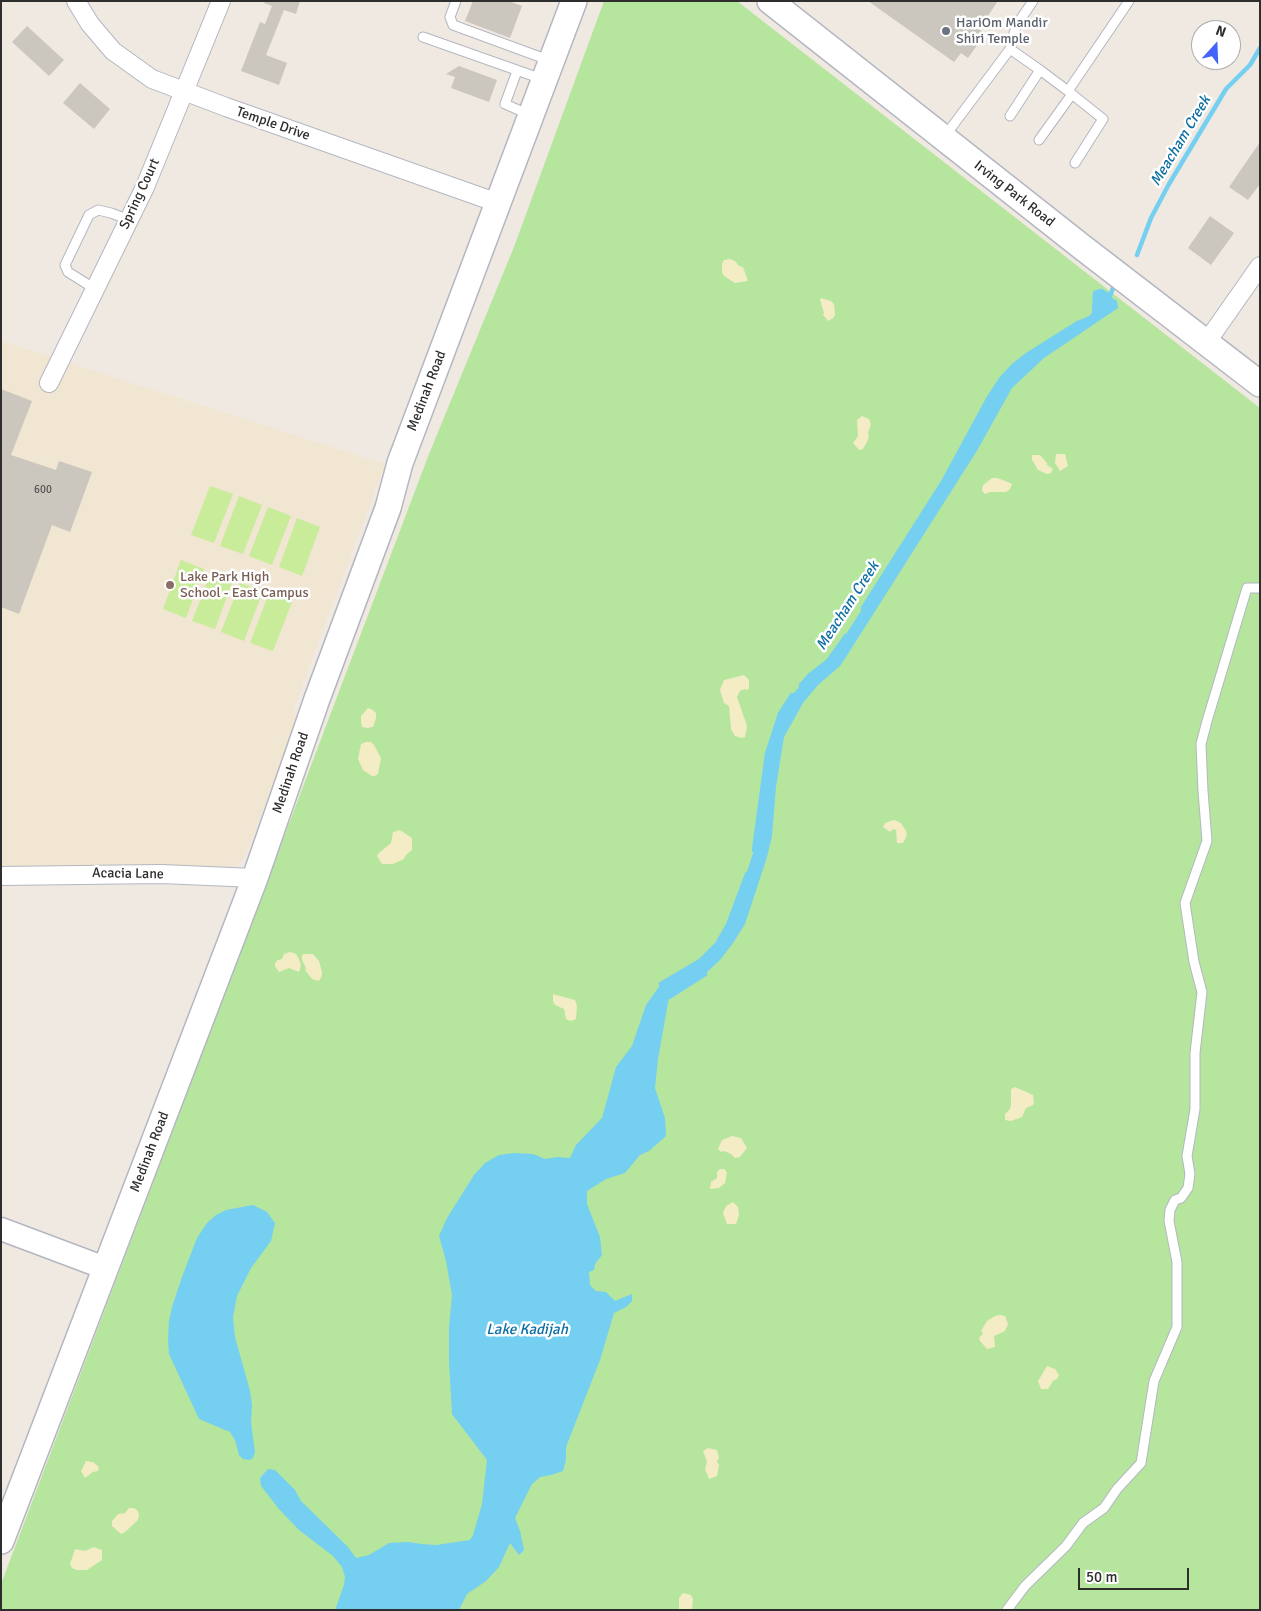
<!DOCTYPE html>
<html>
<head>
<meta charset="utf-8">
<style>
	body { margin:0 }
	#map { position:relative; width:1261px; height:1611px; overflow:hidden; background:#efe9e1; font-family:Signika,sans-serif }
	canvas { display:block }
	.frame { position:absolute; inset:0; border:2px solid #2e2e2e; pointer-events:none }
	.north { position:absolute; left:1191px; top:20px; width:50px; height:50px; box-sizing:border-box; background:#fff; border:1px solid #ababab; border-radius:50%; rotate:20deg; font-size:14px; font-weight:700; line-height:20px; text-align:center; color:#2e2e2e }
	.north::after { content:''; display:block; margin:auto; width:18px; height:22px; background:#4264fb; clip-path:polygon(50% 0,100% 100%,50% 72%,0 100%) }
	.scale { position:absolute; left:1078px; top:1568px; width:111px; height:22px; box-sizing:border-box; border:2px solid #2e2e2e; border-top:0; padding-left:6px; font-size:15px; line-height:18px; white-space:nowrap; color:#2e2e2e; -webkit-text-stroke:4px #fff; paint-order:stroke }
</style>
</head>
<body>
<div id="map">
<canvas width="1261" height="1611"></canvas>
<div class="frame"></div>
<div class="north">N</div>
<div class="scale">50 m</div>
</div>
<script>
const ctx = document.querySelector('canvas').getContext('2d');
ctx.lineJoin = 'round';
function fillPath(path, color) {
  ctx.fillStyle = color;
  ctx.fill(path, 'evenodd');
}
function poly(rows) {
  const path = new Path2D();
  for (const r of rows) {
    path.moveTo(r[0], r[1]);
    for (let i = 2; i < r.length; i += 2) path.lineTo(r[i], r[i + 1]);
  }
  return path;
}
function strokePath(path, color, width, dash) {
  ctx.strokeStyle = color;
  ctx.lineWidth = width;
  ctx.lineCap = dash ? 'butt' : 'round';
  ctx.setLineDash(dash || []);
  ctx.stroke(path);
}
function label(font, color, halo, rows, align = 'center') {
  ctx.font = font + ' Signika,sans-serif';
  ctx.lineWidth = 5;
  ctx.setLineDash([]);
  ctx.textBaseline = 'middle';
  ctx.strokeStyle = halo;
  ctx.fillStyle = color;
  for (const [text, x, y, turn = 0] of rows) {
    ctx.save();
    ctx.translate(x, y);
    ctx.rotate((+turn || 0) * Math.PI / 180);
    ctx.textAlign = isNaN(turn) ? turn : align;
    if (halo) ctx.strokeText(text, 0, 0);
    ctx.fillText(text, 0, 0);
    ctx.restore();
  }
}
const education = poly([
	[1,341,385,464,295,705,295,724,248,849,242,860,233,868,221,870,1,870]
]);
const green = poly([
	[604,1,737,1,1260,408,1260,1610,1,1610,1,1584,429,454,514,247]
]);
const sand = poly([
	[730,259,735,261,739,266,743,267,748,281,735,283,724,276,722,272,722,264,724,260],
	[821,298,831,301,834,304,835,315,833,318,828,321,823,315,824,313,820,300],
	[862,416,869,419,871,424,868,433,869,437,867,442,863,449,859,450,853,443,858,436,857,420],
	[1056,454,1065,454,1068,466,1060,471,1055,463],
	[1032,455,1040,455,1047,463,1047,465,1053,469,1051,473,1047,474,1038,470,1032,460],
	[992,478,997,478,1008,482,1012,484,1010,489,1006,492,990,492,985,494,982,491,983,485],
	[744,675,749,680,749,687,748,690,745,689,740,691,737,697,747,726,745,737,742,738,735,736,731,729,729,706,724,703,720,690,724,680],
	[368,708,373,710,376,713,376,719,373,727,367,728,362,727,361,722,361,716],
	[366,742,371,742,374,745,381,758,378,774,375,776,372,776,363,770,358,759,361,744],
	[894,820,901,823,906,831,907,835,903,843,897,843,896,830,893,829,890,832,883,827,885,823],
	[400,830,412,838,412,850,406,855,404,859,393,864,382,864,377,856,379,853,391,843,393,832],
	[290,952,296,954,298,957,301,965,299,972,289,968,279,972,275,966,275,963,278,960,282,959,284,954],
	[304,954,313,954,319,961,322,972,322,976,319,981,312,979,305,970,306,968,302,960,302,955],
	[553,994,575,1000,577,1006,576,1019,571,1021,566,1019,564,1009,555,1005,553,1001],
	[1015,1087,1033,1095,1034,1103,1033,1105,1026,1108,1022,1117,1011,1121,1005,1120,1005,1114,1010,1109,1011,1105,1011,1089],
	[732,1136,741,1138,747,1148,740,1157,735,1158,731,1154,724,1151,721,1152,718,1149,722,1140],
	[720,1169,724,1169,727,1172,725,1183,719,1188,710,1189,711,1182,717,1178,717,1172],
	[733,1202,738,1207,739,1215,736,1224,727,1224,723,1213,726,1206],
	[1000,1315,1005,1316,1008,1324,1005,1331,994,1336,995,1347,987,1349,980,1341,979,1338,983,1333,981,1331,987,1321,995,1316],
	[1047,1366,1055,1369,1059,1375,1057,1379,1053,1381,1048,1389,1041,1389,1038,1381],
	[708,1448,717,1450,719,1458,717,1461,719,1465,717,1476,709,1479,705,1469,707,1462,703,1451],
	[86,1461,93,1462,99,1467,98,1471,93,1472,85,1478,81,1471],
	[129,1508,134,1508,137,1510,139,1514,138,1520,125,1532,121,1534,112,1526,112,1521,118,1514,125,1513],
	[94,1547,102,1550,102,1560,87,1570,76,1570,72,1568,70,1564,75,1549,85,1551],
	[683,1593,691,1595,693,1599,692,1610,679,1610,679,1598]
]);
const pitch = poly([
	[210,486,233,494,214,543,191,535],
	[239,496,262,505,243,554,220,546],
	[268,507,291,516,272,565,249,556],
	[297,518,320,527,302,576,279,567],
	[181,560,204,569,186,618,163,609],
	[211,572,233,580,215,629,192,621],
	[240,583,263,591,244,641,221,632],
	[269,593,292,602,273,651,250,643]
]);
const water = poly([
	[1101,291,1117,301,1118,308,1044,358,1012,388,978,449,846,657,840,666,818,685,803,703,784,737,776,787,772,836,767,857,745,924,733,943,720,960,705,974,669,997,658,1059,655,1088,665,1118,666,1136,649,1151,640,1155,625,1173,606,1179,587,1191,587,1204,600,1237,602,1255,595,1264,594,1270,589,1272,590,1285,596,1291,606,1292,615,1301,632,1294,632,1301,626,1307,614,1313,600,1360,566,1447,566,1460,563,1471,551,1475,540,1477,532,1484,515,1518,520,1531,524,1550,519,1555,510,1543,499,1567,486,1581,467,1594,459,1610,335,1610,344,1585,345,1577,342,1567,333,1556,299,1530,279,1509,261,1486,260,1478,268,1469,275,1470,295,1490,301,1501,348,1547,356,1558,369,1555,389,1543,408,1542,422,1544,436,1545,470,1540,473,1535,482,1504,487,1460,452,1414,449,1362,449,1327,452,1295,446,1261,439,1236,447,1218,474,1175,485,1163,499,1155,514,1153,533,1154,545,1159,557,1157,570,1158,576,1145,602,1118,616,1067,632,1046,646,1005,661,984,700,961,717,944,728,925,738,900,754,850,767,754,780,714,791,696,810,675,828,661,845,636,943,482,988,399,1001,379,1014,365,1027,355,1078,323,1090,318,1094,314,1095,293],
	[253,1205,267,1212,275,1223,271,1241,251,1268,237,1296,233,1317,235,1337,250,1391,252,1405,251,1423,255,1452,253,1458,250,1460,243,1459,239,1455,235,1440,230,1432,199,1419,169,1354,168,1341,169,1321,172,1307,182,1277,197,1238,207,1223,216,1215,226,1210]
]);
const stream = poly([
	[1137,255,1151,218,1169,184,1226,89,1250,65,1260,48],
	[863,608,943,482,988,399,1001,379,1014,365,1027,355,1078,323,1090,318,1094,314,1095,293,1101,291,1110,296,1113,288],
	[801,685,810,675,828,661,846,636],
	[754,850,767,754,780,714,792,695],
	[705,974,669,997,661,984,700,961,717,944,728,925,747,874]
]);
const building = poly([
	[265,1,300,1,296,14,284,10,266,55,287,63,279,85,241,71,260,22,265,24,272,6,264,3],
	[473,1,509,1,522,6,510,38,465,21],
	[868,1,998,1,979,29,985,34,968,58,961,53,954,62],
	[27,26,64,60,49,76,12,42],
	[459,66,497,80,489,102,451,88,455,77,446,74],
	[80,83,110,109,94,129,63,103],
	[1260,142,1260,184,1248,200,1229,187],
	[1210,216,1234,233,1211,265,1188,248],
	[1,389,32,401,11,455,56,470,59,461,92,472,70,532,52,525,19,614,1,607]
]);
const service = poly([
	[456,1,450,17,453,25,551,61],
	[423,37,542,79],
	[1040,70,1068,91],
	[517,71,505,104,530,115],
	[1010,116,1040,70,1010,49],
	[945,136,1010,49,1016,26,1033,1],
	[1039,140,1072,94],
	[1075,163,1103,119,1068,91,1129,1],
	[95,289,68,272,65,265,89,215,98,210,111,213,129,220],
	[1007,1610,1025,1586,1066,1546,1083,1523,1104,1508,1117,1489,1141,1463,1154,1381,1177,1327,1177,1262,1169,1221,1170,1210,1175,1200,1181,1198,1188,1188,1190,1174,1187,1156,1195,1109,1195,1053,1202,992,1194,962,1185,903,1207,841,1203,791,1201,744,1207,721,1247,588,1260,588]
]);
const minor = poly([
	[76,1,90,24,113,51,152,79,226,107,498,203],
	[1206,343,1260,266],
	[49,383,145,187,221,1],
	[1,876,161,874,255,878]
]);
const tertiary = poly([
	[1,1229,105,1268]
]);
const secondary = poly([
	[770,1,1082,247,1260,384],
	[1,1541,255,878,317,699,388,508,400,463,574,1]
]);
const markers = [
	[946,31,5,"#6b7280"],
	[170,585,5,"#8d6e63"]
];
const numberNames = [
	["600",43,490]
];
const worshipNames = [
	["HariOm Mandir",956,23],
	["Shiri Temple",956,39]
];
const streetNames = [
	["Temple Drive",273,124,19],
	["Spring Court",140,194,-65],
	["Irving Park Road",1014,194,38],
	["Medinah Road",427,391,-69],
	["Medinah Road",291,773,-71],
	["Acacia Lane",128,874,1],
	["Medinah Road",150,1152,-69]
];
const educationNames = [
	["Lake Park High",180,577],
	["School - East Campus",180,593]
];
const waterNames = [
	["Meacham Creek",1181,141,-59],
	["Meacham Creek",848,606,-57],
	["Lake Kadijah",527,1330]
];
fillPath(education, '#f0e6d1');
fillPath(green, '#b6e59e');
fillPath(sand, '#f3ecc5');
fillPath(pitch, '#c9ec9a');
fillPath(water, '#75cff0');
strokePath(stream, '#75cff0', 4.5);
fillPath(building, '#cbc7bf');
strokePath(service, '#b4b7c1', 11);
strokePath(minor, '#b4b7c1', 20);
strokePath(tertiary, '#b4b7c1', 25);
strokePath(secondary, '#b4b7c1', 28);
strokePath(service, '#fff', 9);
strokePath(minor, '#fff', 18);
strokePath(tertiary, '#fff', 22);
strokePath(secondary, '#fff', 25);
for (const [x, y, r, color] of markers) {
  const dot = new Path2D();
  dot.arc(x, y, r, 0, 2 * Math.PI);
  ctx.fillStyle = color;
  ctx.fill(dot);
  strokePath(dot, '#fff', 2);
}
label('11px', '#555452', null, numberNames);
label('14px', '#5b616d', '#fff', worshipNames, 'left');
label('14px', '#2e2e2e', '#fff', streetNames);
label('14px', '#785e54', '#fff', educationNames, 'left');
label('italic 15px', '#0d6fa3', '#fff', waterNames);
</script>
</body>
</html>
